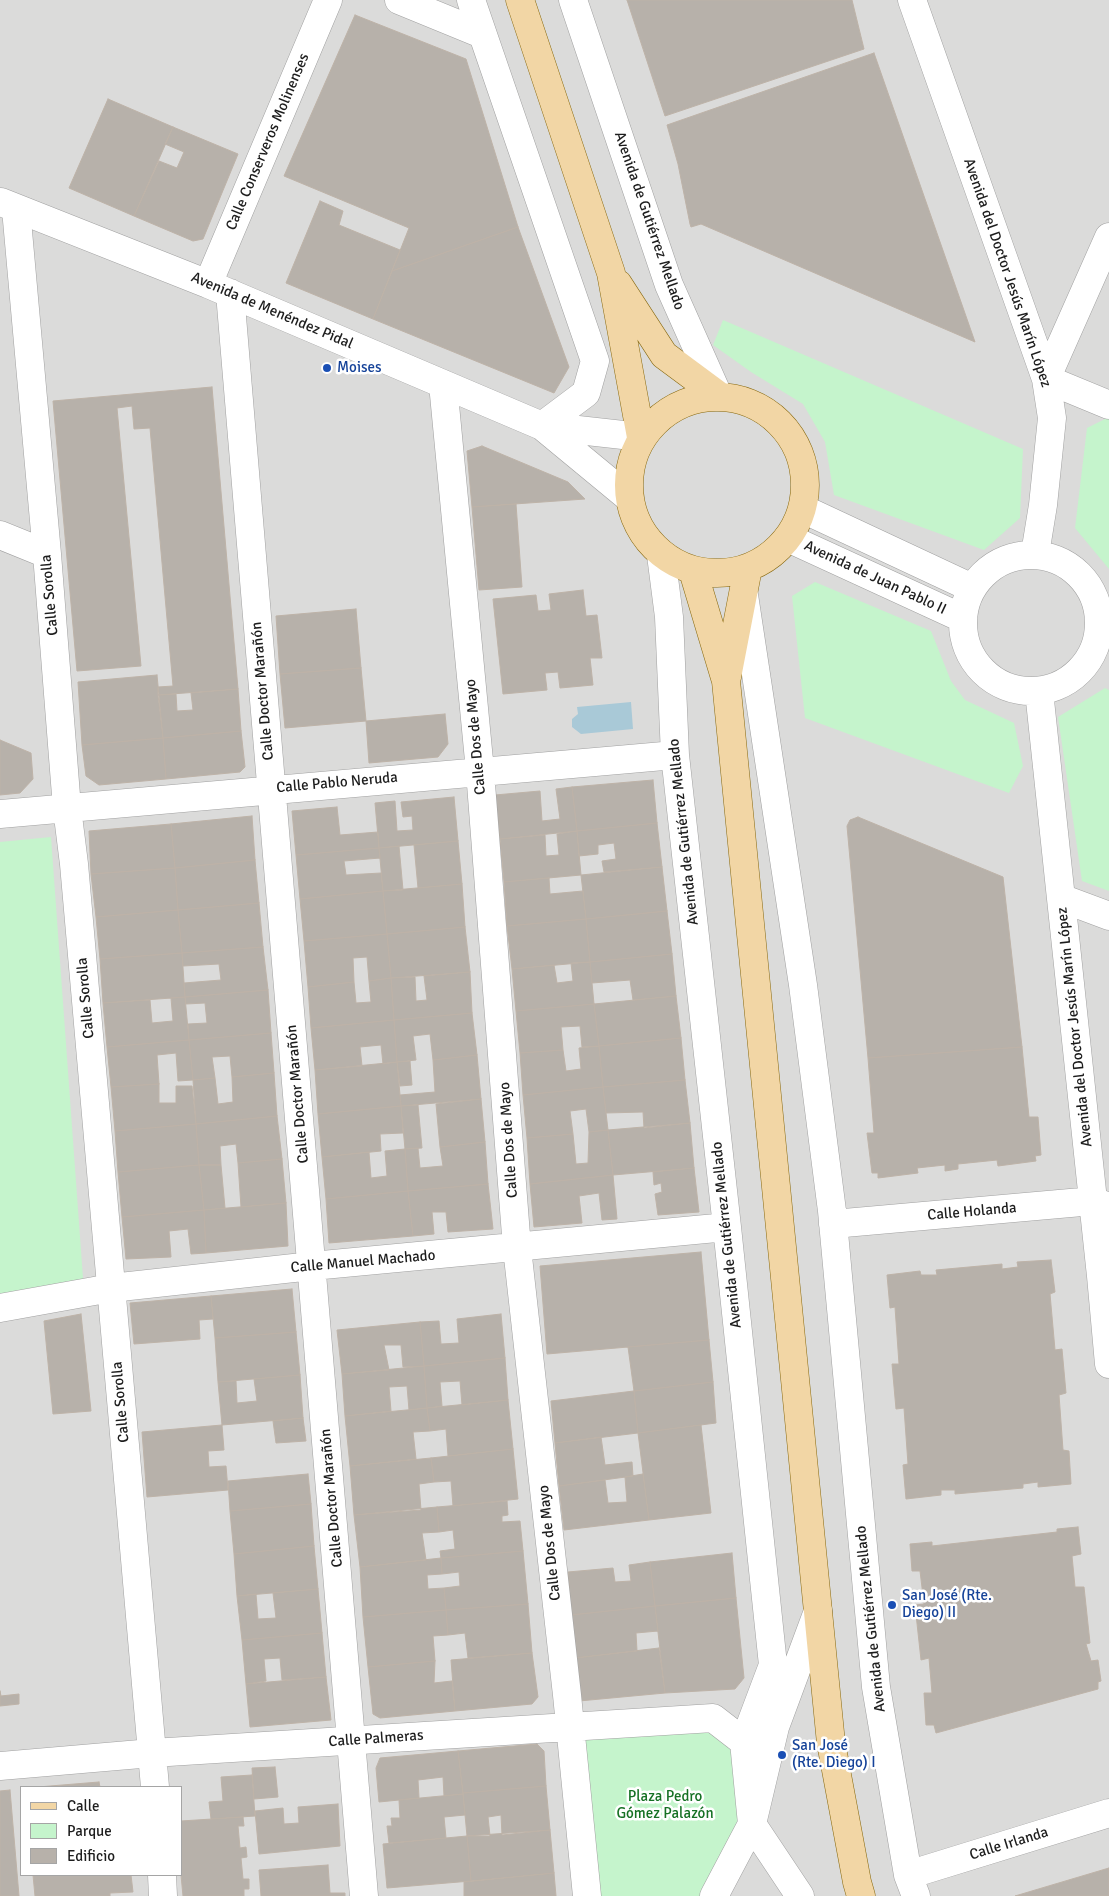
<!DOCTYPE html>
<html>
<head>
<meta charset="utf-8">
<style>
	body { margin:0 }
	#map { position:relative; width:1109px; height:1896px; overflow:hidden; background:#eeebe4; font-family:Signika,sans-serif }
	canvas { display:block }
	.legend { position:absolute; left:20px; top:1786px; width:162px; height:90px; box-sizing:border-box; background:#fff; border:1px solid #a5a5a5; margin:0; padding:6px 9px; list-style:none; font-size:15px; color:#1d1d1d }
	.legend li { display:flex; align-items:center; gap:10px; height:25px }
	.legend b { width:25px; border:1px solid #a5a5a5 }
</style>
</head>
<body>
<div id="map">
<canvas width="1109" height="1896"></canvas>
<ul class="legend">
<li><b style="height:6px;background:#f2d6a5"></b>Calle</li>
<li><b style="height:14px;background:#c5f4cc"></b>Parque</li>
<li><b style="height:14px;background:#b7b1aa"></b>Edificio</li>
</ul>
</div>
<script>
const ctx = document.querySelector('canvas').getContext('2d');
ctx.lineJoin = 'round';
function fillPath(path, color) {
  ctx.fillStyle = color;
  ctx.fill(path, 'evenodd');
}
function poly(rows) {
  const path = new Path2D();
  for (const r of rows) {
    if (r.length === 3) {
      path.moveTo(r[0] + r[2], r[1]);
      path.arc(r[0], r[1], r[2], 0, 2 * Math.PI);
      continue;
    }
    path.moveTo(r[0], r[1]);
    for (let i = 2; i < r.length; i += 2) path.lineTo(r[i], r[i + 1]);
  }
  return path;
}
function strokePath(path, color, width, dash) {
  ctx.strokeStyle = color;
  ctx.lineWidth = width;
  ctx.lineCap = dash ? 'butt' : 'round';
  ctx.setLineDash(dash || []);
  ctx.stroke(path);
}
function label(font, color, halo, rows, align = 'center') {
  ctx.font = font + ' Signika,sans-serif';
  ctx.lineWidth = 5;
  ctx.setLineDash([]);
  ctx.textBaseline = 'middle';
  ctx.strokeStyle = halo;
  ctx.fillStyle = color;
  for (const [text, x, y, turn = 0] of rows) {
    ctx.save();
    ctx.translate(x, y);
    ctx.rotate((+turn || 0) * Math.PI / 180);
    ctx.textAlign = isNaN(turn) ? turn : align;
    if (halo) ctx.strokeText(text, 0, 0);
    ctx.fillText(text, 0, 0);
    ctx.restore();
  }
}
const residential = poly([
	[0,0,1109,0,1109,1896,0,1896],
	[21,1787,181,1787,181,1875,21,1875]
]);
const park = poly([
	[723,320,1023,449,1020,518,984,550,834,495,825,442,803,404,751,372,713,345],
	[1109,417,1109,569,1075,528,1087,428],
	[815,582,931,631,951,681,965,700,1014,723,1023,766,1009,793,805,718,792,596],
	[1105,688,1109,690,1109,891,1082,881,1058,717],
	[51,837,84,1292,0,1303,0,842],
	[713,1718,744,1742,752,1824,714,1896,587,1896,570,1727]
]);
const water = poly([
	[631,702,633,729,581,734,572,727,572,719,578,714,577,707]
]);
const building = poly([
	[627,0,852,0,864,49,665,116,627,0],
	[355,15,466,59,518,227,392,271,409,228,284,176,355,15],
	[874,53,975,342,701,224,691,227,690,224,678,164,667,125,874,53],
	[108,99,173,127,134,216,69,188,108,99],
	[173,127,238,154,203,239,193,241,134,216,159,161,177,168,184,152,165,144,173,127],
	[320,201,343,211,339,225,400,250,373,319,286,283,320,201],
	[518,227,569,367,554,393,373,319,392,271,518,227],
	[212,387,238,689,158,695,158,687,173,686,150,428,134,429,132,406,117,408,141,666,77,671,53,401,212,387],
	[482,446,568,482,585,499,472,507,467,451,482,446],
	[516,504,522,587,479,590,472,507,516,504],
	[583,590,586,616,597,615,602,658,590,658,593,685,560,688,558,672,545,673,547,690,503,694,493,599,536,595,538,611,551,610,549,594,583,590],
	[356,609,361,668,280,674,276,616,356,609],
	[361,668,366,721,285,728,280,674,361,668],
	[157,675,163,738,82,745,78,682,157,675],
	[238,689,241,731,163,738,158,695,176,694,177,711,193,710,191,693,238,689],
	[445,714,448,744,438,757,369,763,366,721,445,714],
	[241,731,245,767,240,772,166,779,163,738,241,731],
	[163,738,166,779,99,785,86,776,82,745,163,738],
	[0,740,31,753,33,779,20,793,0,795,0,740],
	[653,780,657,823,577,831,572,787,653,780],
	[572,787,577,831,500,839,495,795,540,791,542,821,560,819,556,789,572,787],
	[454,797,458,841,379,848,375,803,395,801,397,831,413,830,412,816,403,817,401,802,454,797],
	[337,807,340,835,378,832,379,848,296,855,292,811,337,807],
	[252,816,255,860,175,868,171,824,252,816],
	[858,817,1003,877,1022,1047,868,1058,847,826,850,820,858,817],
	[657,823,662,867,604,872,602,861,616,859,614,843,598,845,598,854,579,856,577,831,657,823],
	[171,824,175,868,91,874,89,831,171,824],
	[577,831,581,875,504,882,500,839,545,835,546,856,559,855,557,834,577,831],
	[458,841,462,884,418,888,414,845,458,841],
	[399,846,403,890,383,891,379,848,399,846],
	[379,848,380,858,344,861,346,875,381,873,383,891,300,899,296,855,379,848],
	[255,860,259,903,178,910,175,868,255,860],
	[662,867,667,911,586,919,581,875,662,867],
	[175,868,178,910,96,917,91,874,175,868],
	[549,878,550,894,583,891,586,919,507,926,504,882,549,878],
	[462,884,465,927,387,934,383,891,462,884],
	[383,891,387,934,304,941,300,899,383,891],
	[259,903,263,947,182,953,178,910,259,903],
	[178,910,182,953,100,959,96,917,178,910],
	[667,911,672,954,590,962,586,919,667,911],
	[586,919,590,962,512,969,507,926,586,919],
	[465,927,470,972,391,978,387,934,465,927],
	[387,934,391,978,369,981,367,957,353,958,354,982,308,987,304,941,387,934],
	[263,947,268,990,185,997,184,983,221,980,219,964,183,966,182,953,263,947],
	[182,953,185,997,103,1003,100,959,182,953],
	[672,954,676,996,633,1000,630,980,592,983,590,962,672,954],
	[590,962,594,1004,516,1011,512,969,554,965,557,983,573,981,571,963,590,962],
	[470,972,472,1013,394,1020,391,978,415,977,416,1001,427,1000,424,976,470,972],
	[391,978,394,1020,311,1028,308,987,354,982,356,1003,371,1002,369,981,391,978],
	[268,990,271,1033,189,1040,188,1024,207,1023,205,1003,186,1004,185,997,268,990],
	[676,996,681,1038,599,1046,594,1004,676,996],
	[185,997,189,1040,107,1047,103,1003,150,1000,152,1023,173,1021,171,998,185,997],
	[594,1004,599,1046,582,1047,580,1026,561,1027,563,1050,520,1053,516,1011,594,1004],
	[472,1013,477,1055,433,1060,430,1034,413,1036,416,1060,397,1062,394,1020,472,1013],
	[394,1020,397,1062,383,1064,381,1045,360,1047,362,1066,315,1070,311,1028,394,1020],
	[271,1033,274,1073,232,1077,230,1056,212,1057,215,1078,193,1080,189,1040,271,1033],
	[681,1038,685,1080,603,1087,599,1046,681,1038],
	[189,1040,193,1080,178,1081,176,1053,157,1055,159,1084,111,1087,107,1047,189,1040],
	[599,1046,603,1087,523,1095,520,1053,563,1050,566,1071,581,1069,579,1048,599,1046],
	[1022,1047,1029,1117,1038,1117,1041,1155,1035,1156,1036,1161,998,1166,997,1160,958,1164,958,1169,945,1171,945,1165,917,1168,918,1173,878,1178,878,1173,872,1173,867,1133,874,1133,868,1058,1022,1047],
	[477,1055,481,1099,401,1106,400,1095,435,1092,433,1060,477,1055],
	[410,1061,412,1085,400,1086,397,1062,410,1061],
	[397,1062,401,1106,318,1114,315,1070,397,1062],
	[274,1073,277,1116,196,1124,193,1080,215,1078,218,1104,233,1102,232,1077,274,1073],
	[685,1080,690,1123,644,1128,643,1112,606,1113,603,1087,685,1080],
	[159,1084,159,1103,176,1103,176,1086,192,1086,196,1124,115,1131,111,1087,159,1084],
	[603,1087,608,1130,589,1132,586,1109,570,1111,573,1134,527,1138,523,1095,603,1087],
	[481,1099,485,1142,440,1147,436,1104,481,1099],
	[418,1105,422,1148,405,1149,401,1106,418,1105],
	[401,1106,403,1133,380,1134,381,1151,322,1157,318,1114,401,1106],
	[277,1116,282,1159,238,1163,236,1144,220,1146,221,1165,199,1165,196,1124,277,1116],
	[690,1123,694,1168,613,1175,608,1130,690,1123],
	[196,1124,199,1165,118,1172,115,1131,196,1124],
	[608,1130,613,1175,530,1184,527,1138,573,1134,576,1164,588,1163,589,1132,608,1130],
	[485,1142,488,1184,408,1191,405,1149,418,1148,420,1168,443,1166,440,1147,485,1142],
	[405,1149,408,1191,326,1199,322,1157,369,1152,371,1178,387,1176,385,1151,405,1149],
	[282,1159,286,1203,241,1207,238,1163,282,1159],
	[199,1165,204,1210,122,1217,118,1172,199,1165],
	[199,1165,221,1165,225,1208,204,1210,199,1165],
	[694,1168,699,1212,658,1215,655,1194,662,1192,661,1183,654,1185,653,1172,694,1168],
	[613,1175,617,1219,602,1220,599,1193,579,1196,582,1223,534,1227,530,1184,613,1175],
	[488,1184,493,1229,448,1232,446,1212,432,1212,434,1234,413,1236,408,1191,488,1184],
	[408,1191,413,1236,329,1243,326,1199,408,1191],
	[286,1203,288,1246,206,1253,204,1210,286,1203],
	[204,1210,206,1253,191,1254,188,1229,169,1231,171,1257,126,1259,122,1217,204,1210],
	[701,1252,709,1340,547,1354,540,1266,701,1252],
	[1051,1260,1055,1292,1050,1294,1055,1350,1062,1349,1066,1393,1059,1395,1063,1450,1069,1451,1071,1484,1038,1487,1038,1482,1023,1484,1023,1488,955,1494,955,1490,941,1490,941,1495,906,1499,903,1465,908,1464,904,1408,896,1409,892,1364,899,1364,895,1307,890,1308,887,1275,920,1271,921,1275,937,1275,936,1270,1002,1264,1002,1269,1018,1267,1017,1262,1051,1260],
	[292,1289,296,1332,215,1338,211,1296,292,1289],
	[211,1296,213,1319,199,1320,200,1339,134,1344,130,1303,211,1296],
	[81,1314,91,1411,53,1414,44,1321,81,1314],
	[501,1314,505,1358,424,1366,420,1322,439,1321,441,1344,459,1343,457,1319,501,1314],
	[420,1322,424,1366,403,1367,401,1345,384,1345,389,1370,342,1374,337,1330,420,1322],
	[296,1332,300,1375,218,1382,215,1338,296,1332],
	[709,1340,713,1382,634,1391,628,1347,709,1340],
	[505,1358,508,1400,462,1405,460,1381,440,1382,442,1406,427,1408,424,1366,505,1358],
	[424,1366,427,1408,409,1410,407,1386,389,1387,391,1411,345,1416,342,1374,424,1366],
	[300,1375,303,1418,222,1425,218,1382,236,1381,237,1403,257,1401,254,1379,300,1375],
	[713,1382,716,1423,638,1433,634,1391,713,1382],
	[634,1391,638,1433,555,1443,551,1401,634,1391],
	[508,1400,513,1449,448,1456,446,1429,430,1431,427,1408,508,1400],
	[427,1408,430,1431,413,1432,416,1459,350,1466,345,1416,427,1408],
	[303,1418,306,1441,276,1443,273,1421,303,1418],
	[222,1425,224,1450,208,1451,209,1467,226,1466,228,1490,147,1497,142,1432,222,1425],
	[701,1425,711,1513,649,1520,638,1433,701,1425],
	[601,1437,605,1465,632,1462,633,1476,559,1486,555,1443,601,1437],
	[513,1449,518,1499,453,1506,451,1481,434,1482,431,1458,513,1449],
	[431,1458,434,1482,419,1484,421,1510,354,1515,350,1466,431,1458],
	[308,1474,311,1504,230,1511,228,1481,308,1474],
	[643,1474,649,1520,564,1530,559,1486,605,1480,608,1503,627,1502,625,1477,643,1474],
	[507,1501,508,1515,502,1516,502,1522,520,1521,523,1551,441,1558,440,1551,455,1549,453,1530,439,1532,437,1507,507,1501],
	[311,1504,314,1546,234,1554,230,1511,311,1504],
	[437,1507,439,1532,422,1533,426,1560,360,1567,354,1515,437,1507],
	[1078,1527,1081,1554,1072,1556,1075,1587,1084,1587,1090,1643,1086,1644,1091,1661,1098,1660,1101,1681,1098,1682,1098,1689,936,1733,934,1725,926,1725,924,1693,932,1693,929,1658,921,1660,915,1605,924,1604,920,1571,912,1571,910,1544,932,1542,932,1546,1057,1532,1057,1529,1078,1527],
	[314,1546,318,1589,237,1596,234,1554,314,1546],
	[523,1551,528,1604,446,1610,444,1588,460,1586,459,1572,442,1574,441,1558,523,1551],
	[732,1553,736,1598,655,1606,650,1562,732,1553],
	[441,1558,442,1574,427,1575,428,1589,444,1588,446,1610,363,1617,360,1567,441,1558],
	[650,1562,655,1606,571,1615,568,1572,613,1568,615,1582,631,1581,629,1565,650,1562],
	[318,1589,322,1633,242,1640,237,1596,256,1594,258,1619,276,1618,273,1593,318,1589],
	[736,1598,744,1678,735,1689,665,1693,655,1606,736,1598],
	[528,1604,532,1653,468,1658,465,1633,448,1635,446,1610,528,1604],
	[655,1606,658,1631,636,1633,637,1651,575,1658,571,1615,655,1606],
	[446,1610,448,1635,433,1636,435,1661,368,1667,363,1617,446,1610],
	[322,1633,326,1677,282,1680,280,1658,264,1659,266,1681,246,1684,242,1640,322,1633],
	[659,1648,665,1693,579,1701,575,1658,659,1648],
	[532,1653,538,1697,532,1704,455,1711,451,1660,532,1653],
	[435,1661,434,1683,452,1681,455,1711,380,1718,373,1714,368,1667,435,1661],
	[326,1677,331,1720,250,1727,246,1684,326,1677],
	[0,1691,1,1696,19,1694,19,1704,0,1706,0,1691],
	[537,1744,544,1751,546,1786,463,1793,458,1751,537,1744],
	[458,1751,463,1794,444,1796,443,1777,418,1780,419,1798,379,1802,376,1768,380,1758,458,1751],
	[275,1767,278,1797,254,1799,252,1768,275,1767],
	[252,1775,255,1816,211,1819,209,1802,223,1801,221,1777,252,1775],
	[99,1782,100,1787,38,1787,99,1782],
	[546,1786,550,1830,502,1835,501,1815,488,1817,490,1836,467,1836,463,1793,546,1786],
	[10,1790,19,1896,0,1896,0,1791,10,1790],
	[463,1794,465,1815,444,1817,446,1838,389,1843,387,1826,392,1826,391,1818,400,1818,399,1800,463,1794],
	[338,1804,340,1846,259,1854,255,1811,283,1808,284,1824,299,1823,298,1807,338,1804],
	[243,1817,244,1826,238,1826,240,1848,246,1847,247,1857,241,1858,243,1879,249,1879,249,1889,244,1889,244,1896,183,1896,181,1875,181,1821,243,1817],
	[550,1830,554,1873,471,1881,467,1836,550,1830],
	[467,1836,471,1881,387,1888,383,1844,467,1836],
	[328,1865,330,1893,345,1893,345,1896,261,1896,259,1870,328,1865],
	[1109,1868,1109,1896,1015,1896,1109,1868],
	[554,1873,556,1896,464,1896,464,1882,554,1873],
	[33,1875,131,1875,133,1892,110,1893,110,1896,35,1896,33,1875]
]);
const minor = poly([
	[399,0,482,34],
	[471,0,595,361,586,393,542,426],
	[573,0,669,285,718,395],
	[912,0,1046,379,1052,418,1043,505,1035,554],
	[1,202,208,284,542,426,641,437],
	[16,209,47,554,67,808,74,864,155,1787],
	[1109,237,1046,379,1109,405],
	[208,284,328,0],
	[230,293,364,1896],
	[443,384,480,771,517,1248,567,1695,587,1896],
	[542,426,628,497],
	[803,509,972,588],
	[0,535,47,554],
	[788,538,962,618],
	[1031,623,68],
	[661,555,669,617,675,755,727,1227,773,1665,744,1742,752,1824,800,1896],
	[744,595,803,985,832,1211,876,1687,908,1875,916,1896],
	[1039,691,1101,1276,1109,1364],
	[0,814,675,755],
	[1061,898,1109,916],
	[833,1224,1093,1201,1109,1207],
	[0,1308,111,1288,312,1266,727,1227],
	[0,1766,152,1753,713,1718,744,1742],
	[162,1875,163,1896],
	[908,1875,1109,1813],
	[714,1896,752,1824,775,1727,818,1611]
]);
const major = poly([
	[520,0,611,273,641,437],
	[618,284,664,355,718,395],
	[717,485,88],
	[693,571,726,681,831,1743,857,1882,861,1896],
	[727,677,748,568]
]);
const markers = [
	[327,368,5,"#1a4fb4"],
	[892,1605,5,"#1a4fb4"],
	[782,1755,5,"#1a4fb4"]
];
const streetNames = [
	["Calle Conserveros Molinenses",268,142,-67],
	["Avenida de Gutiérrez Mellado",649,221,71],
	["Avenida del Doctor Jesús Marín López",1007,273,71],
	["Avenida de Menéndez Pidal",272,311,23],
	["Avenida de Juan Pablo II",875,578,25],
	["Calle Sorolla",50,595,-95],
	["Calle Doctor Marañón",263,691,-95],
	["Calle Dos de Mayo",476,737,-95],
	["Calle Pablo Neruda",337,783,-5],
	["Avenida de Gutiérrez Mellado",684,832,-96],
	["Calle Sorolla",86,998,-95],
	["Avenida del Doctor Jesús Marín López",1075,1027,-96],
	["Calle Doctor Marañón",298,1094,-95],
	["Calle Dos de Mayo",509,1140,-94],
	["Calle Holanda",972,1212,-5],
	["Avenida de Gutiérrez Mellado",727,1235,-96],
	["Calle Manuel Machado",363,1262,-5],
	["Calle Sorolla",121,1402,-95],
	["Calle Doctor Marañón",332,1498,-95],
	["Calle Dos de Mayo",550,1543,-96],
	["Avenida de Gutiérrez Mellado",871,1619,-96],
	["Calle Palmeras",376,1739,-4],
	["Calle Irlanda",1009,1844,-17]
];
const transitNames = [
	["Moises",337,368],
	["San José (Rte.",902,1596],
	["Diego) II",902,1613],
	["San José",792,1746],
	["(Rte. Diego) I",792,1763]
];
const parkNames = [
	["Plaza Pedro",665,1797],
	["Gómez Palazón",665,1814]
];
fillPath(residential, '#dbdbda');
fillPath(park, '#c5f4cc');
fillPath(water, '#a9c9d7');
fillPath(building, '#b7b1aa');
strokePath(building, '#beb3a8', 1);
strokePath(minor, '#a1a1a1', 29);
strokePath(major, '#88690f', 29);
strokePath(minor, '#fff', 28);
strokePath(major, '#f2d6a5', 28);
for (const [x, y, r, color] of markers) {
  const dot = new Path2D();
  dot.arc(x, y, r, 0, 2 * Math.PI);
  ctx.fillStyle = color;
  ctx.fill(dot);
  strokePath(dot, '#fff', 2);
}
label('15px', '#1d1d1d', '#fff', streetNames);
label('15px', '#164399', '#fff', transitNames, 'left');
label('15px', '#167124', '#fff', parkNames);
</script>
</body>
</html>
